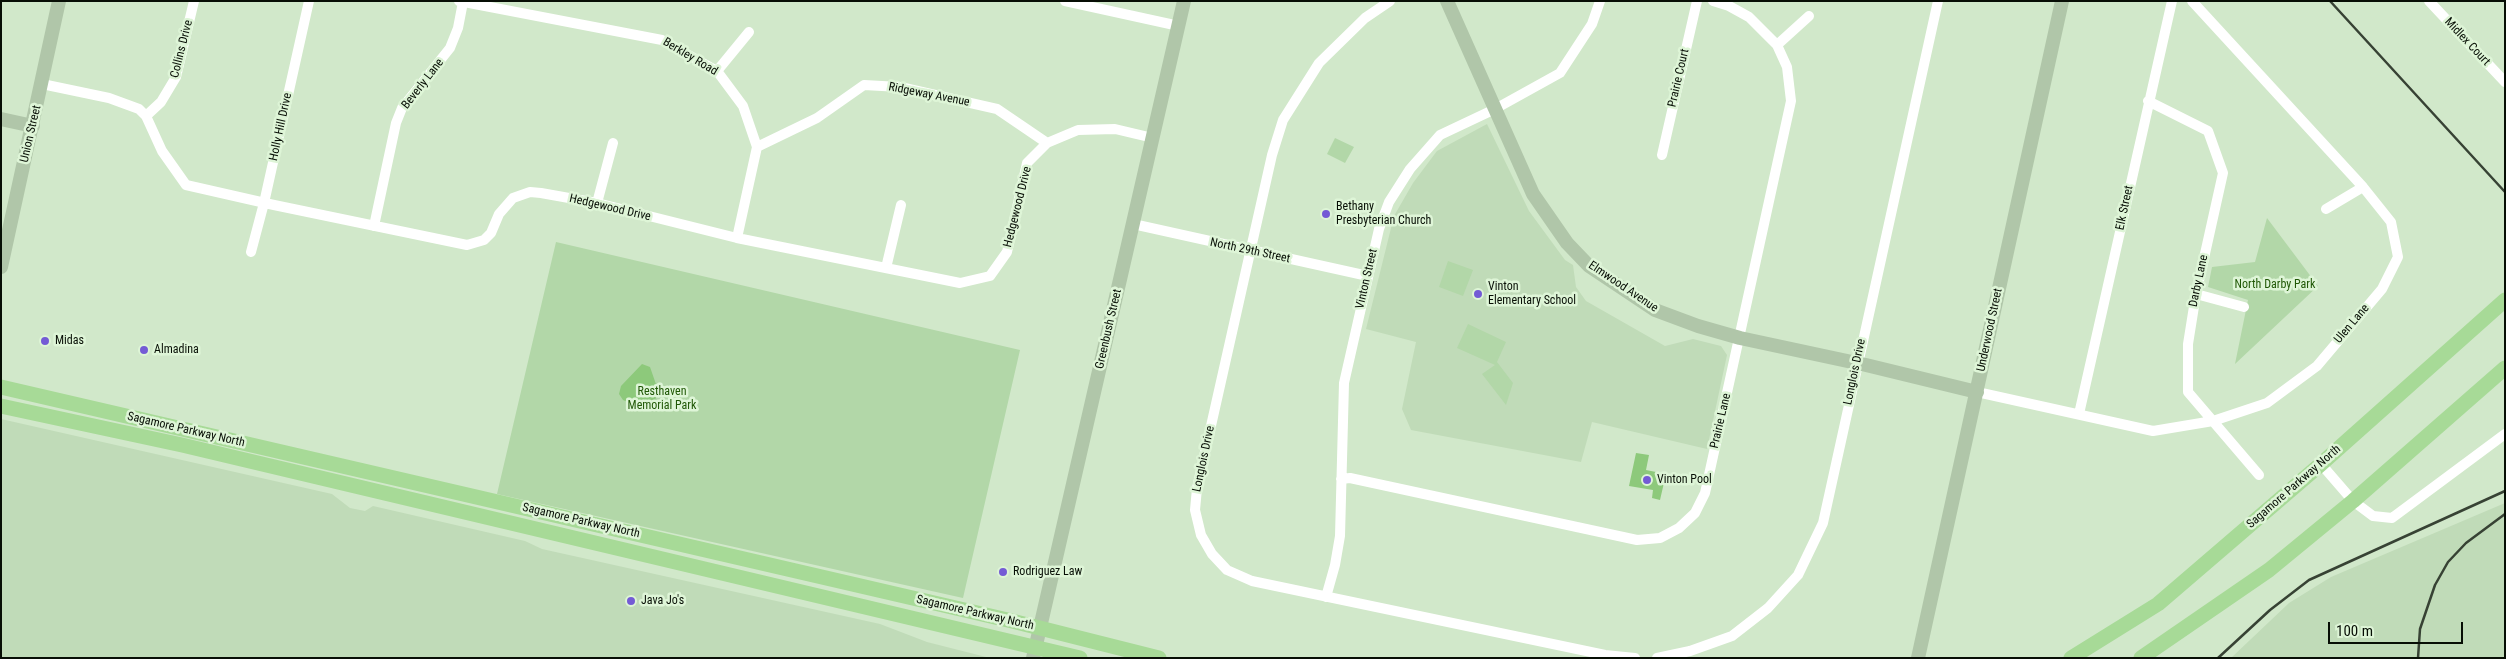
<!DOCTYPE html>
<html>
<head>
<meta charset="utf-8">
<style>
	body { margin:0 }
	#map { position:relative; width:2506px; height:659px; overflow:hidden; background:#d1e8ca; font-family:"Roboto Condensed",sans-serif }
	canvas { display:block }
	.frame { position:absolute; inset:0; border:2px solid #070e05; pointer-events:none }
	.scale { position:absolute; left:2328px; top:622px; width:135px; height:22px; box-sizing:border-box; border:2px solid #070e05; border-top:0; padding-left:6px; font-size:15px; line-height:18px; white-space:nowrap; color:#070e05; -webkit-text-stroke:4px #def5d7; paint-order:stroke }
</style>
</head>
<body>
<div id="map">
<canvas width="2506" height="659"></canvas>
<div class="frame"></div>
<div class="scale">100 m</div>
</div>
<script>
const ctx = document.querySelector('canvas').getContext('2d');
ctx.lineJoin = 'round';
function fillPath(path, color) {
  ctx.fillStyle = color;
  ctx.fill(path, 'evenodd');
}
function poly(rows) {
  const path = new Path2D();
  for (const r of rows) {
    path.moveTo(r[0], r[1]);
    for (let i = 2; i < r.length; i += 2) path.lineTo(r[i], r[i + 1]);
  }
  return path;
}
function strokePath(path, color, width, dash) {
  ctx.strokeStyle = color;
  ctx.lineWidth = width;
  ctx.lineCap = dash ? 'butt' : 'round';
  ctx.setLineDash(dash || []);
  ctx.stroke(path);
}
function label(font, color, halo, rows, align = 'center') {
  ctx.font = font + ' "Roboto Condensed",sans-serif';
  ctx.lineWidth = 5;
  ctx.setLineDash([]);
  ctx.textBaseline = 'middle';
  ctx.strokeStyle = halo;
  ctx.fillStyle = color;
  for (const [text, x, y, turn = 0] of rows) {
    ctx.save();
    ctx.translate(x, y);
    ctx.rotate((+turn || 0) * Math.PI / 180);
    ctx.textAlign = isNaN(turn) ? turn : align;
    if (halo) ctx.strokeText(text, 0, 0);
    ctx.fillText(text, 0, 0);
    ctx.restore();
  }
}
const built = poly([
	[1487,124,1529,211,1565,260,1573,265,1576,287,1586,301,1665,346,1693,339,1721,346,1727,355,1707,449,1592,422,1581,462,1411,430,1402,409,1416,342,1366,329,1394,216,1413,183,1437,151],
	[1,419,332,494,350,508,365,511,373,506,525,541,542,549,880,624,927,642,990,658,1,658],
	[2505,503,2505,658,2231,658,2289,603,2331,577]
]);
const green = poly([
	[1335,138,1354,147,1345,163,1327,154],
	[2267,218,2318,286,2235,364,2248,300,2208,287,2212,267,2255,262],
	[556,242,1020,350,963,598,497,494],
	[1448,261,1473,270,1463,296,1439,287],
	[1468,324,1506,342,1497,362,1513,383,1506,405,1482,374,1495,365,1457,348]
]);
const water = poly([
	[642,364,650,367,658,390,655,401,650,406,642,408,623,400,619,394,621,386],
	[1636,453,1649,455,1646,470,1666,474,1660,500,1652,498,1653,490,1629,486]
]);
const street = poly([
	[459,1,662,40,717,71,743,106,757,147,737,238],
	[1065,1,1179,26],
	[1390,1,1365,18,1319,63,1283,120,1272,155,1197,488,1195,510,1201,535,1212,554,1227,570,1252,581,1605,655,1635,658],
	[2429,1,2505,82],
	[1777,45,1809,16],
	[717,71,749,32],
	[42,84,109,98,139,109,146,116,162,151,186,185,274,205,467,245,484,240,491,233,499,214,513,198,530,192,541,193,597,203,737,238,960,283,990,276,1007,252,1027,163,1047,143,1078,130,1115,129,1153,138],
	[2148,101,2208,131,2223,173,2196,294,2188,344,2188,392,2259,475],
	[146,116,161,102,176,77,194,1],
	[757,147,817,118,864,85,900,87,997,109,1047,143],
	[1662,155,1697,1],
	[597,203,613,143],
	[2326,209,2363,187],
	[1133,224,1368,276],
	[374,226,396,123,402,108,450,48,458,28,463,2],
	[251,252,264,203,309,1],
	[886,268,901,205],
	[2196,294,2244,307],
	[1977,392,2153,431,2213,421,2267,403,2317,366,2382,289,2398,257,2391,222,2363,187,2192,1],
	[2079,414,2172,1],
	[2321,464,2353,501,2373,516,2392,518,2505,434],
	[1341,479,1350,478,1637,540,1660,538,1679,528,1695,513,1705,493,1791,101,1787,67,1777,45,1749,17,1729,6,1713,1],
	[1326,597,1335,565,1340,536,1344,383,1379,229,1389,202,1410,169,1440,135,1495,109,1560,73,1592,24,1600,1],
	[1657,658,1690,651,1732,636,1768,608,1798,575,1823,523,1938,1]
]);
const secondary = poly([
	[1447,1,1533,194,1567,243,1589,266,1655,310,1698,326,1740,338,1866,365,1977,392],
	[1,119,33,126],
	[1,267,59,1],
	[1033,658,1184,1],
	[1918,658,2062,1]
]);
const primary = poly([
	[1,387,1012,621,1159,658],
	[1,406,182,445,1080,658],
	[2071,658,2158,604,2321,464,2505,300],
	[2141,658,2269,570,2353,501,2505,368]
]);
const rail = poly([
	[2330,1,2505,192],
	[2218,658,2270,610,2309,580,2505,491],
	[2418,658,2420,629,2435,585,2448,562,2466,543,2505,514]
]);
const markers = [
	[1326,214,5,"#745bd5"],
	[1478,294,5,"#745bd5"],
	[45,341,5,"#745bd5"],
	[144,350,5,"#745bd5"],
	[1647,480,5,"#745bd5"],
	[1003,572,5,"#745bd5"],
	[631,601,5,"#745bd5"]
];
const streetNames = [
	["Midlex Court",2467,42,47],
	["Collins Drive",182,49,-76],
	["Berkley Road",690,57,31],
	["Prairie Court",1679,78,-77],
	["Beverly Lane",423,84,-52],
	["Ridgeway Avenue",929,95,11],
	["Holly Hill Drive",281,127,-78],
	["Union Street",31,134,-77],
	["Hedgewood Drive",1018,207,-76],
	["Hedgewood Drive",610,208,13],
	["Elk Street",2125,208,-78],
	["North 29th Street",1250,251,12],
	["Vinton Street",1367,279,-77],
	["Darby Lane",2199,281,-78],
	["Elmwood Avenue",1623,287,34],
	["Ulen Lane",2352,324,-50],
	["Greenbush Street",1109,329,-77],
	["Underwood Street",1990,330,-78],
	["Longlois Drive",1855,372,-78],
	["Prairie Lane",1721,421,-77],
	["Sagamore Parkway North",186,430,13],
	["Longlois Drive",1204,459,-78],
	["Sagamore Parkway North",2294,487,-41],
	["Sagamore Parkway North",581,521,13],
	["Sagamore Parkway North",975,613,13]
];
const poiNames = [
	["Bethany",1336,207],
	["Presbyterian Church",1336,221],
	["Vinton",1488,287],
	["Elementary School",1488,301],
	["Midas",55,341],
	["Almadina",154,350],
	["Vinton Pool",1657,480],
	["Rodriguez Law",1013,572],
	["Java Jo's",641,601]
];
const parkNames = [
	["North Darby Park",2275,285],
	["Resthaven",662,392],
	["Memorial Park",662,406]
];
fillPath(built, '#c0dbb8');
fillPath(green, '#b2d7a8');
fillPath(water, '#8dc97b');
strokePath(street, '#fff', 10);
strokePath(secondary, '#b0c6a9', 14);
strokePath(primary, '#a7da97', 15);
strokePath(rail, '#374234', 2.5);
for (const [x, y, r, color] of markers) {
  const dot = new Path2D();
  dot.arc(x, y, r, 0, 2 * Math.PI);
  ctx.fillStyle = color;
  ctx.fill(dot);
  strokePath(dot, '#def5d7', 2);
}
label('12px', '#070e05', '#def5d7', streetNames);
label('12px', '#070e05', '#def5d7', poiNames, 'left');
label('12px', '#205806', '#def5d7', parkNames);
</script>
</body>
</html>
